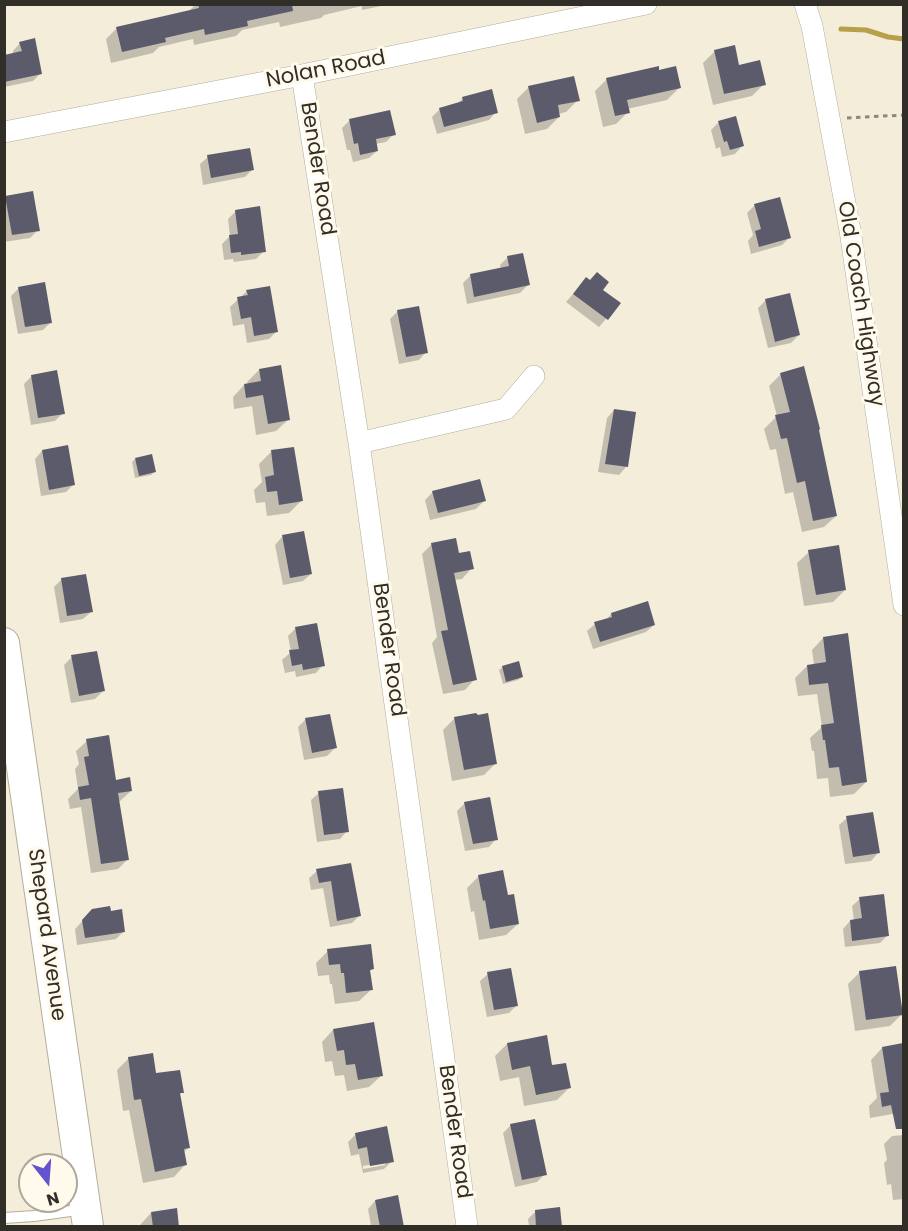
<!DOCTYPE html>
<html>
<head>
<meta charset="utf-8">
<style>
	body { margin:0 }
	#map { position:relative; width:908px; height:1231px; overflow:hidden; background:#f3edda; font-family:Poppins,sans-serif }
	canvas { display:block }
	.frame { position:absolute; inset:0; border:6px solid #302e27; pointer-events:none }
	.north { position:absolute; left:18px; top:1153px; width:60px; height:60px; box-sizing:border-box; background:#fffaeb; border:2px solid #aca89d; border-radius:50%; rotate:163deg; font-size:16px; font-weight:700; line-height:24px; text-align:center; color:#302e27 }
	.north::after { content:''; display:block; margin:auto; width:21px; height:27px; background:#6354cd; clip-path:polygon(50% 0,100% 100%,50% 72%,0 100%) }
</style>
</head>
<body>
<div id="map">
<canvas width="908" height="1231"></canvas>
<div class="frame"></div>
<div class="north">N</div>
</div>
<script>
const ctx = document.querySelector('canvas').getContext('2d');
ctx.lineJoin = 'round';
function fillPath(path, color) {
  ctx.fillStyle = color;
  ctx.fill(path, 'evenodd');
}
function poly(rows) {
  const path = new Path2D();
  for (const r of rows) {
    path.moveTo(r[0], r[1]);
    for (let i = 2; i < r.length; i += 2) path.lineTo(r[i], r[i + 1]);
  }
  return path;
}
function strokePath(path, color, width, dash) {
  ctx.strokeStyle = color;
  ctx.lineWidth = width;
  ctx.lineCap = dash ? 'butt' : 'round';
  ctx.setLineDash(dash || []);
  ctx.stroke(path);
}
function label(font, color, halo, rows, align = 'center') {
  ctx.font = font + ' Poppins,sans-serif';
  ctx.lineWidth = 6;
  ctx.setLineDash([]);
  ctx.textBaseline = 'middle';
  ctx.strokeStyle = halo;
  ctx.fillStyle = color;
  for (const [text, x, y, turn = 0] of rows) {
    ctx.save();
    ctx.translate(x, y);
    ctx.rotate((+turn || 0) * Math.PI / 180);
    ctx.textAlign = isNaN(turn) ? turn : align;
    if (halo) ctx.strokeText(text, 0, 0);
    ctx.fillText(text, 0, 0);
    ctx.restore();
  }
}
const shadow = poly([
	[196,4,391,4,362,10,362,6,324,15,321,18,280,27,279,22,242,30,236,36,194,45,193,39,159,47,153,53,111,63,106,39,117,28,188,12],
	[20,43,41,73,33,81,4,87,4,56,13,54,13,51],
	[715,51,764,84,752,96,713,105,703,63],
	[658,72,679,88,667,100,627,109,628,112,616,124,603,127,595,91,607,79],
	[529,87,578,100,566,112,558,114,559,117,547,129,525,134,517,99],
	[463,98,496,112,489,120,437,134,432,117,440,109,456,105],
	[350,120,394,134,386,142,375,144,377,151,369,158,353,162,350,150,347,150,342,128],
	[719,122,742,146,735,154,722,157,720,147,716,149,711,130],
	[208,157,252,170,245,177,203,185,200,164],
	[6,197,38,230,30,238,4,242,4,199],
	[755,205,790,237,782,245,751,254,748,241,753,235,747,213],
	[236,211,264,251,256,259,234,262,233,259,224,260,222,244,230,236,228,219],
	[508,257,528,285,520,293,467,304,463,283,470,276,501,270,500,265],
	[586,279,619,304,599,327,566,302],
	[19,288,51,322,43,330,18,334,11,296],
	[247,291,277,331,269,339,247,343,244,324,233,326,230,307],
	[766,300,799,335,791,343,768,348,758,308],
	[398,311,426,352,419,360,399,364,390,319],
	[259,370,288,420,276,431,256,435,252,406,234,409,233,397,244,385,248,384,247,382],
	[781,374,836,516,824,527,802,532,793,492,785,494,776,449,770,450,764,429,777,416,769,386],
	[32,376,63,413,55,421,31,425,24,384],
	[614,410,626,467,619,475,598,472,607,418],
	[67,447,74,484,66,492,41,496,35,459,42,451],
	[271,452,301,501,289,513,267,516,265,502,256,503,254,490,262,482,259,464],
	[135,459,154,472,151,475,135,478,132,462],
	[433,492,484,501,476,509,430,520,425,500],
	[282,537,311,574,303,581,283,585,275,545],
	[432,544,458,555,472,568,462,579,454,580,475,679,465,690,443,694,432,643,437,637,422,554],
	[809,552,845,590,833,602,804,606,797,563],
	[62,579,91,612,83,619,60,623,54,587],
	[647,603,654,625,646,632,593,649,587,631,595,624,606,620,611,614],
	[296,628,323,665,316,673,296,677,295,671,285,673,282,660,291,652,288,636],
	[823,638,866,782,854,794,830,797,828,778,817,779,814,751,812,751,810,738,822,727,817,694,798,696,795,678,807,666,814,665,812,650],
	[72,657,103,691,95,699,71,703,64,665],
	[503,667,522,677,518,680,503,684,499,670],
	[455,718,496,763,484,775,452,781,443,730],
	[306,719,335,748,327,756,304,760,298,727],
	[87,741,115,782,131,791,120,801,118,801,128,859,118,869,91,873,81,807,70,809,68,799,78,789,75,769,79,764,76,751],
	[319,793,347,831,340,839,317,842,311,800],
	[465,803,496,839,489,847,465,851,457,811],
	[847,818,878,853,871,861,845,864,839,825],
	[350,865,359,916,352,923,330,927,323,888,311,890,309,878,317,871],
	[479,876,507,897,518,924,506,935,479,940,474,911,471,912,467,888],
	[860,899,888,935,880,943,845,947,843,929,850,921,854,921,852,906],
	[93,910,110,913,124,931,116,939,77,945,75,929],
	[328,951,372,969,369,972,371,990,359,1001,335,1004,332,984,330,984,329,975,318,976,316,963],
	[860,972,901,1015,890,1026,855,1031,848,984],
	[488,974,516,1006,509,1013,487,1017,480,981],
	[333,1030,381,1076,369,1087,347,1091,344,1075,335,1076,332,1061,325,1062,322,1042],
	[507,1044,551,1067,569,1088,557,1100,524,1106,519,1077,500,1081,495,1056],
	[903,1045,904,1112,870,1118,869,1106,877,1098,871,1060,882,1048],
	[129,1058,182,1092,179,1096,189,1147,183,1153,185,1165,174,1177,143,1183,129,1110,123,1111,117,1070],
	[511,1125,545,1174,537,1182,515,1187,503,1133],
	[356,1134,392,1161,384,1169,363,1173,359,1154,351,1156,348,1142],
	[385,1162,385,1165,363,1169,363,1166],
	[904,1135,904,1199,893,1200,891,1184,887,1185,884,1163,887,1160,884,1144,892,1136],
	[375,1201,403,1226,371,1226,368,1209],
	[536,1211,560,1226,529,1226,528,1219],
	[151,1213,178,1226,140,1226,140,1225]
]);
const stream = poly([
	[841,29,866,30,888,37,904,39]
]);
const building = poly([
	[198,4,292,4,293,11,247,21,248,26,205,35,204,29,165,38,166,42,122,52,116,27,199,8],
	[35,38,42,74,4,82,4,55,22,51,19,42],
	[735,45,739,65,760,60,766,85,724,94,714,50],
	[659,66,659,70,676,66,681,88,627,100,630,113,615,116,606,78],
	[574,76,580,101,558,105,560,117,537,123,528,86],
	[492,89,498,113,444,127,439,108,463,101,462,97],
	[390,110,396,135,376,139,378,151,360,155,358,143,354,144,349,119],
	[736,116,744,146,730,150,727,141,724,142,718,121],
	[250,148,254,170,211,178,207,155],
	[33,191,40,231,12,235,5,196],
	[780,197,791,238,759,247,755,231,761,229,754,204],
	[260,206,266,252,241,255,241,252,231,253,229,235,238,234,235,210],
	[523,253,530,285,474,297,470,274,509,266,507,256],
	[597,272,609,282,603,290,621,303,608,320,573,294,586,277,590,280],
	[45,282,52,323,25,327,18,287],
	[270,286,278,332,254,336,251,317,241,319,237,297,248,295,246,290],
	[790,293,800,335,775,342,765,299],
	[419,306,428,353,406,357,397,310],
	[281,365,290,420,268,424,263,395,246,398,244,384,261,381,259,369],
	[804,366,820,429,819,430,837,516,813,521,805,481,797,483,787,438,781,439,775,415,790,412,780,373],
	[57,370,65,414,38,418,31,375],
	[614,409,636,412,628,467,605,464],
	[68,445,75,485,49,490,42,450],
	[294,447,303,501,279,505,277,491,267,492,265,477,274,475,271,450],
	[152,454,156,472,139,476,135,458],
	[480,479,486,501,438,513,432,491],
	[304,531,312,574,290,578,282,535],
	[456,538,459,553,470,551,474,569,454,573,477,680,453,685,441,631,448,630,431,543],
	[839,545,846,590,816,595,808,550],
	[86,574,93,612,67,616,61,578],
	[648,601,655,625,600,642,594,622,612,617,611,613],
	[317,623,325,666,303,670,302,664,292,666,289,650,299,649,295,627],
	[848,633,867,782,842,786,839,767,829,768,825,740,823,740,821,725,834,723,828,683,809,685,807,665,826,662,823,637],
	[97,651,105,691,79,696,71,655],
	[519,661,523,677,506,682,502,666],
	[476,713,478,715,488,713,497,764,464,770,454,717],
	[330,714,337,748,312,753,305,718],
	[109,735,116,780,130,777,132,791,118,793,129,860,101,864,91,798,80,800,78,787,89,785,84,757,89,756,86,739],
	[343,788,349,832,324,835,318,791],
	[490,797,498,840,473,844,464,802],
	[873,812,880,853,853,857,846,816],
	[351,863,361,916,337,921,331,881,319,883,316,869],
	[503,870,508,895,514,894,519,924,490,929,485,900,483,901,478,875],
	[884,894,889,936,852,941,850,920,862,918,859,897],
	[110,906,111,911,122,909,125,932,85,938,82,920,92,909],
	[371,944,374,969,370,970,373,990,346,993,344,973,341,973,340,964,329,965,327,949],
	[896,966,903,1015,866,1020,859,971],
	[511,968,518,1006,494,1010,487,972],
	[374,1022,383,1076,358,1080,355,1064,346,1065,344,1050,337,1051,333,1029],
	[547,1035,552,1065,566,1063,571,1088,536,1095,530,1066,512,1070,507,1043],
	[903,1043,903,1129,896,1129,891,1105,882,1107,880,1093,889,1092,882,1047],
	[153,1053,156,1073,180,1070,184,1093,180,1093,190,1148,184,1149,187,1165,155,1172,141,1099,134,1100,128,1057],
	[535,1119,547,1175,522,1180,510,1124],
	[387,1126,394,1162,370,1166,367,1147,358,1149,355,1133],
	[398,1195,404,1227,380,1227,375,1200],
	[560,1207,562,1227,536,1227,535,1210],
	[177,1208,179,1227,153,1227,151,1212]
]);
const path = poly([
	[847,118,904,115]
]);
const service = poly([
	[4,1218,34,1216,85,1209]
]);
const minor = poly([
	[805,4,812,26,850,230,904,605],
	[302,75,359,443,467,1226],
	[4,132,302,75,646,4],
	[359,443,506,409,534,376]
]);
const secondary = poly([
	[4,643,88,1226]
]);
const streetNames = [
	["Nolan Road",326,70,-11],
	["Bender Road",317,169,81],
	["Old Coach Highway",860,304,81],
	["Bender Road",388,650,82],
	["Shepard Avenue",46,935,82],
	["Bender Road",454,1132,82]
];
fillPath(shadow, '#0003');
strokePath(stream, '#b89f49', 5);
fillPath(building, '#5b5b6c');
strokePath(service, '#b3ad9b', 12);
strokePath(minor, '#b3ad9b', 22);
strokePath(secondary, '#b3ad9b', 32);
strokePath(path, '#8c887b', 3, [4.5, 4.5]);
strokePath(service, '#fff', 10);
strokePath(minor, '#fff', 21);
strokePath(secondary, '#fff', 30);
label('21px', '#302e27', '#fffaeb', streetNames);
</script>
</body>
</html>
